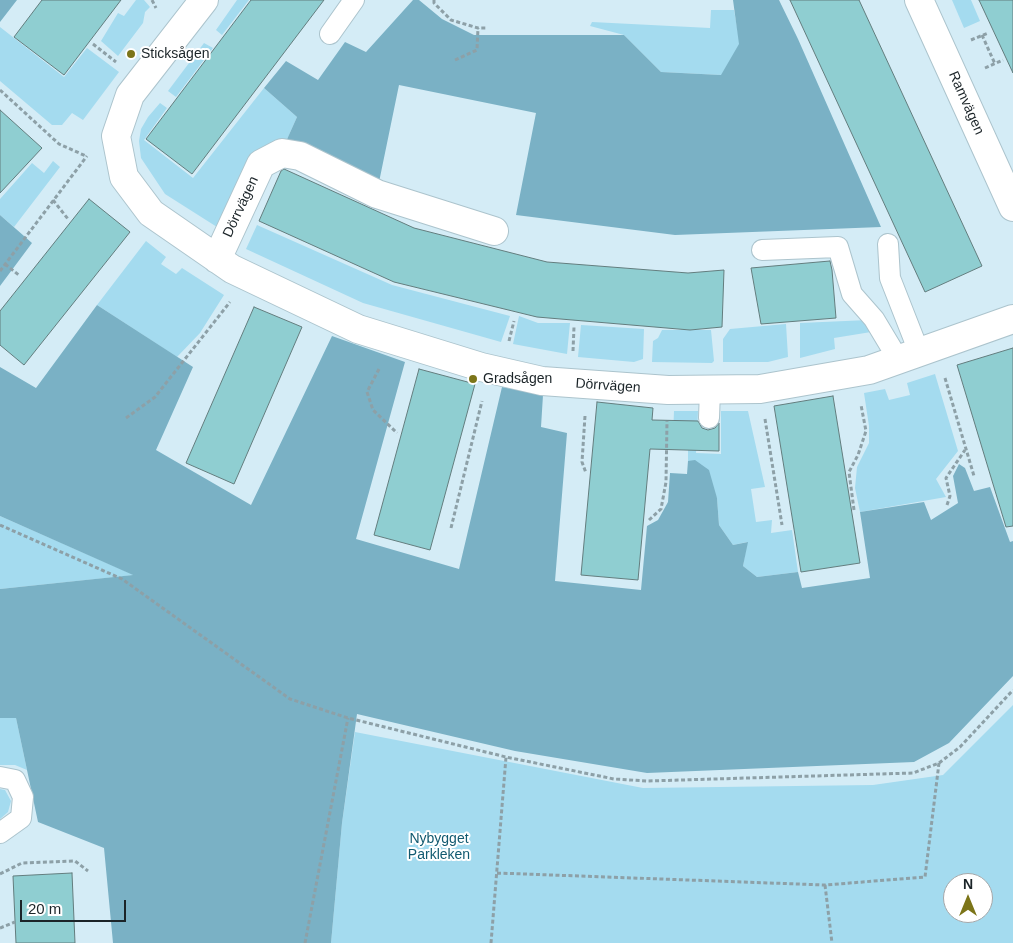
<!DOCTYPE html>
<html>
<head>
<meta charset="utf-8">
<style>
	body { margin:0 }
	#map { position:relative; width:1013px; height:943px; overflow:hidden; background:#d4ecf6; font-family:Arial,sans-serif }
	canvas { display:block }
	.north { position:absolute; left:943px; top:873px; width:50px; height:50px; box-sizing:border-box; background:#fff; border:1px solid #a4a7a9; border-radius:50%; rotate:0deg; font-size:14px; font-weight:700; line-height:20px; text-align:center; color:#1b2428 }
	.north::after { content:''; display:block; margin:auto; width:18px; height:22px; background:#7c7519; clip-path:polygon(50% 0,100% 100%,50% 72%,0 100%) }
	.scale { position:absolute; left:20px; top:900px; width:106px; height:22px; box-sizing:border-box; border:2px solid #1b2428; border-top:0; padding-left:6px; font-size:15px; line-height:18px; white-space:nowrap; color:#1b2428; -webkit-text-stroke:4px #fff; paint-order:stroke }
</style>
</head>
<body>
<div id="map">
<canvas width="1013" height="943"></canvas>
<div class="north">N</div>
<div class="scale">20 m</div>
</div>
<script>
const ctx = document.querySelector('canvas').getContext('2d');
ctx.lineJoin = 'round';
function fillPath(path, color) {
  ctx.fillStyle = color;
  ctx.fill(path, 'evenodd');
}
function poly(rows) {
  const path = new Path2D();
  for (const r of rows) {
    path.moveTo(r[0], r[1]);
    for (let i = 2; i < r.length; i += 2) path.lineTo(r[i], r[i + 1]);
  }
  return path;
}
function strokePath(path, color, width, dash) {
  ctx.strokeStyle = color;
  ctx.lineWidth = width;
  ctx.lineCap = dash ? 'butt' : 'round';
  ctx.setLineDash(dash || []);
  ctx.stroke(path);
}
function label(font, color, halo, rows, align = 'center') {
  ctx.font = font + ' Arial,sans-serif';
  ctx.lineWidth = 4;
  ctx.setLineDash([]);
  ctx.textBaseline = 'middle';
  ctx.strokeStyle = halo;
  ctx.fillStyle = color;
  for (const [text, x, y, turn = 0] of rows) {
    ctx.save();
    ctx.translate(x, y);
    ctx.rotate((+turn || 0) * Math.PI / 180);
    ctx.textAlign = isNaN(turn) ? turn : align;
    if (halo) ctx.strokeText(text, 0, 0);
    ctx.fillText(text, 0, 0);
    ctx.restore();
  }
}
const green = poly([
	[136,0,144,0,150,7,145,12,143,23,118,56,101,41,118,13,124,16],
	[237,0,249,0,222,35,216,30],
	[952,0,971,0,980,21,964,28],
	[711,10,734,10,740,44,722,75,661,72,624,35,590,26,592,22,710,28],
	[0,27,64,77,87,48,119,72,83,120,72,113,62,125,52,125,0,81],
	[204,43,213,48,176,97,168,91],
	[264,88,297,117,284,146,217,227,165,194,141,158,139,141,141,129,148,117,160,103,167,108,144,140,193,178],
	[53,161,60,167,14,227,0,215,0,199,32,163,44,173],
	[257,225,392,285,510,316,501,342,363,303,246,249],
	[146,241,166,257,161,264,176,274,182,268,224,295,200,333,177,357,97,305],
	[519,316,538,323,570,323,567,354,513,344],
	[868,320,871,332,834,338,835,349,800,358,800,323],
	[786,324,788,357,768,362,723,362,723,339,730,329],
	[581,325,644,329,643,359,634,362,578,357],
	[662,330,711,330,714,361,712,363,652,362,653,341,658,338],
	[935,374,958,451,936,479,946,497,860,512,855,488,857,467,869,443,869,426,864,393,885,389,889,400,910,395,907,383],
	[674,411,698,411,696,453,721,454,721,411,748,411,765,487,751,489,756,522,772,520,771,533,792,530,798,572,757,577,743,566,747,542,733,545,719,525,717,498,695,461,688,461,688,436,673,436],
	[0,516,134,575,0,589],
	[1013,705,1013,943,331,943,342,823,355,732,643,788,873,785,943,775],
	[953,883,983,883,983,913,953,913],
	[0,718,16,718,27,770,15,765,0,765],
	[0,789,5,790,11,801,8,812,0,819]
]);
const forest = poly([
	[0,0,17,0,0,22],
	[413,0,419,0,442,19,474,35,624,35,661,72,721,75,739,44,733,0,779,0,798,39,881,227,675,235,516,215,536,113,399,85,378,187,284,146,297,117,264,88,286,61,318,80,345,42,366,52],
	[0,215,32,243,0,286],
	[97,305,193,367,156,450,251,505,332,336,405,362,356,539,459,569,502,387,543,395,541,427,567,433,555,581,641,590,647,526,658,520,668,502,670,473,687,474,688,461,695,460,709,470,717,498,719,525,733,545,748,542,743,566,757,577,798,572,802,588,870,578,860,512,924,502,931,520,958,503,953,476,959,464,965,468,974,491,990,487,1010,542,1013,541,1013,676,949,743,914,762,647,773,515,751,357,714,342,823,331,943,113,943,104,848,38,822,16,718,0,718,0,589,133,575,0,516,0,367,36,388]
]);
const building = poly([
	[42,0,121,0,64,75,14,37,42,0],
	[251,0,324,0,192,174,146,139,251,0],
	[790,0,859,0,982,266,925,292,790,0],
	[979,0,1013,0,1013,73,979,0],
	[0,110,42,148,0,193,0,110],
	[284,169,414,228,547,262,688,273,724,270,722,327,690,330,537,317,394,282,259,221,281,171,284,169],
	[89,199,130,232,24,365,0,345,0,311,89,199],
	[830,261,832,270,836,318,761,324,751,268,830,261],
	[254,307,302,327,234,484,186,463,254,307],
	[1013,348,1013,526,1006,527,957,365,1013,348],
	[419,369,475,384,430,550,374,535,419,369],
	[833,396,860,563,801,572,774,406,833,396],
	[597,402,653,408,652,420,698,421,702,428,708,430,715,428,719,423,719,451,650,449,638,580,581,575,597,402],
	[72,873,75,943,16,943,13,876,72,873]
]);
const path = poly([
	[152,0,156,8],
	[434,0,434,3,451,20,478,28,487,28],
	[982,35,995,64],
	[971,40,988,33],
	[93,44,116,62],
	[455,60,477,50,478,28],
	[985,68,1003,60],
	[0,90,59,144,86,156],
	[53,200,68,219],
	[5,264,20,276],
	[0,271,87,156],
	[509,341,514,321],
	[573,351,574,327],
	[379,369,367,392,373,410,397,433],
	[945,378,974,476],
	[585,416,582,462,586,473],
	[126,418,155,397,230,302],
	[765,419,782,525],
	[947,505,950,496,946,478,965,450],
	[854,510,849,472,858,455,866,431,861,405],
	[649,520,661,509,666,482,667,421],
	[0,525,122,579,290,699,348,718,506,757,614,779,648,781,913,773,939,763,960,747,1013,690],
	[451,528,482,401],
	[497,873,825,885,925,877,939,763],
	[0,874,22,863,75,861,88,871],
	[825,885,832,943],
	[0,928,15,922],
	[305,943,348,718],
	[491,943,506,757]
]);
const lane = poly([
	[330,34,354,0],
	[888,244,890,278,919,352],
	[762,250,838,247,852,294,874,319,898,359],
	[709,418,710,390],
	[0,777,15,780,23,797,21,818,0,833]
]);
const street = poly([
	[204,0,130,95,116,136,124,177,151,213,232,269,358,329,481,367,542,381,668,390,760,389,869,370,1013,319],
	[919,0,1013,207],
	[217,259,261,164,282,153,300,156,377,194,494,231]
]);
const markers = [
	[131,54,5,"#7c7519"],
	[473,379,5,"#7c7519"]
];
const poiNames = [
	["Sticksågen",141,54],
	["Gradsågen",483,379]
];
const streetNames = [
	["Ramvägen",966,103,66],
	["Dörrvägen",241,207,-65],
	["Dörrvägen",608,386,4]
];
const parkNames = [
	["Nybygget",439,839],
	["Parkleken",439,855]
];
fillPath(green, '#a4dbef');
fillPath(forest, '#7ab1c5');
fillPath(building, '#8fced1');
strokePath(building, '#637d7e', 1);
strokePath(lane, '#acc4cd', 22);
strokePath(street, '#acc4cd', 30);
strokePath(path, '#8da0a7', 3, [4, 2.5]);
strokePath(lane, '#fff', 20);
strokePath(street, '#fff', 28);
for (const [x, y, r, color] of markers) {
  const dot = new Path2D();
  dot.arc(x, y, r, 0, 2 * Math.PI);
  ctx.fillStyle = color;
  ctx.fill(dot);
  strokePath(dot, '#fff', 2);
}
label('14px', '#1b2428', '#fff', poiNames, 'left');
label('14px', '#1b2428', '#fff', streetNames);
label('14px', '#125a70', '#fff', parkNames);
</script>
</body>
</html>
